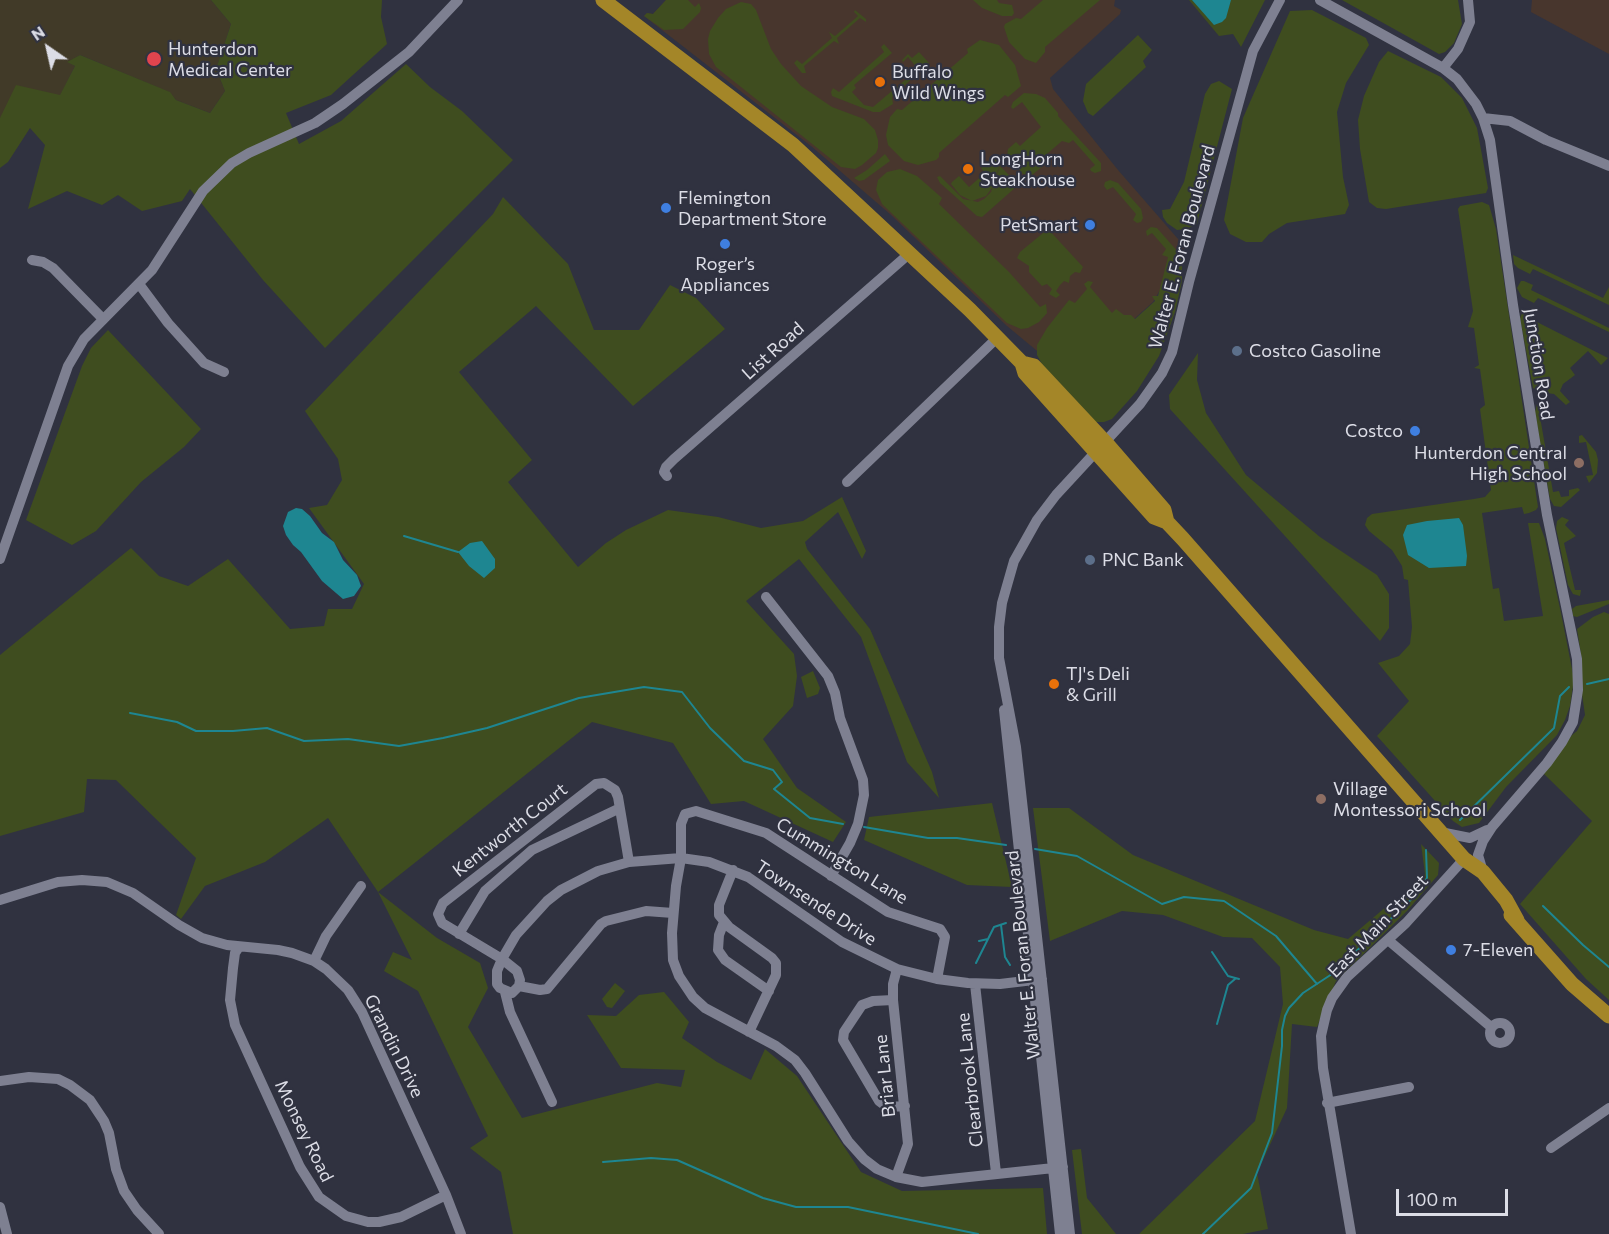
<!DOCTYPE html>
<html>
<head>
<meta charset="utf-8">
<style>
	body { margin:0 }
	#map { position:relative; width:1609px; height:1234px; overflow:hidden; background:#303240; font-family:Commissioner,sans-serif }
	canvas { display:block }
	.north { position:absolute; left:18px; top:18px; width:60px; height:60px; -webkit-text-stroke:4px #303240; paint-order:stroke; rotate:326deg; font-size:16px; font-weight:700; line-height:24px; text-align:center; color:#dcdde6 }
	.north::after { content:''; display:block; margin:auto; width:21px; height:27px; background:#dcdde6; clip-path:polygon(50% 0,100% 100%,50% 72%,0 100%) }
	.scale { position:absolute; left:1396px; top:1189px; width:112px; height:27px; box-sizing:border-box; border:3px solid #dcdde6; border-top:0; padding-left:8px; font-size:18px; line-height:21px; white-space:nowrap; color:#dcdde6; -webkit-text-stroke:4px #303240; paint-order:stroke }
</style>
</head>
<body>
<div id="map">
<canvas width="1609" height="1234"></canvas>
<div class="north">N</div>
<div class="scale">100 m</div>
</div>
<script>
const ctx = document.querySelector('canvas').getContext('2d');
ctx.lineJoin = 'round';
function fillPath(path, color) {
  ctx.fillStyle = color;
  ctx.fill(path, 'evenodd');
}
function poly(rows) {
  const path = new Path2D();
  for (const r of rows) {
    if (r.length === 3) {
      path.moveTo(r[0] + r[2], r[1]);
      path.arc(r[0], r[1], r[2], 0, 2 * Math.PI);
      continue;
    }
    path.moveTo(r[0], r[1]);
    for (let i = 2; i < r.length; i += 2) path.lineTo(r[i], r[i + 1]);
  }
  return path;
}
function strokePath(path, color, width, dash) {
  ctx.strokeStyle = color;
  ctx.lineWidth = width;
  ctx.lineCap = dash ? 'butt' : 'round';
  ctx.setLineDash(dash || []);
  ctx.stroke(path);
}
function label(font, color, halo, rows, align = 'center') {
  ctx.font = font + ' Commissioner,sans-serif';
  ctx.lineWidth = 4.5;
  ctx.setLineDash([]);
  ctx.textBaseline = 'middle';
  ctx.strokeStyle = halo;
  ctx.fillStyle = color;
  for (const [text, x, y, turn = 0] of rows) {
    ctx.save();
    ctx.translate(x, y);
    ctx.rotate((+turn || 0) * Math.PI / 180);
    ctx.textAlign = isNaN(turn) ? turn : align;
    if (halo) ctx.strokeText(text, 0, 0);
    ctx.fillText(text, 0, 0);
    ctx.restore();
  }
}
const commercial = poly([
	[666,0,1115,0,1114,6,1121,10,1120,14,1050,78,1053,89,1118,170,1185,247,1153,302,1134,319,1042,355,1007,326,890,214,811,146,644,16,647,13,653,14],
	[1532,0,1609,0,1609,54,1531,12]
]);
const medical = poly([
	[0,0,211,0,231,24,216,69,225,91,210,113,176,100,169,92,80,55,68,62,75,66,60,96,0,118]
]);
const green = poly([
	[211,0,382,0,381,17,387,44,331,95,286,113,299,144,341,121,406,64,430,87,462,111,513,160,325,348,263,280,190,189,182,201,142,211,118,195,102,205,67,191,28,209,45,145,30,128,8,162,0,168,0,118,16,85,60,95,75,66,67,62,80,55,170,92,176,100,210,113,225,91,216,69,231,24],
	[666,0,688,0,695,7,699,3,701,8,700,12,683,29,664,30,644,16,647,13,653,14],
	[973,0,997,0,999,3,1012,5,1014,13,1012,16,1002,16,982,8],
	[1043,0,1100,0,1045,47,1045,52,1036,63,1025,59,1009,42,1004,27,1005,24,1016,18,1021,19],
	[1189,0,1265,0,1241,47,1233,34,1219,36],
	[1342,0,1458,0,1462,24,1454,43,1445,52,1439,54],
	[741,2,751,4,756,10,771,49,781,64,801,86,832,107,864,119,875,130,878,140,878,148,876,153,862,165,855,169,841,167,716,67,709,54,708,39,710,31,718,18,726,9],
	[855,10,866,19,866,22,860,18,837,38,839,44,834,41,804,66,806,73,802,73,794,63,797,60,802,64,832,38,829,32,835,36,858,16,854,12],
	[1312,10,1366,38,1369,45,1346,83,1337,112,1343,177,1349,205,1345,214,1287,223,1269,234,1262,242,1246,242,1230,234,1224,220,1243,118,1290,11],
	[1138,35,1152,50,1143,61,1146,67,1093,116,1088,113,1083,101,1086,84],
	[980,40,999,45,1015,65,1021,86,1008,97,1005,95,939,153,939,157,936,160,918,165,904,161,888,145,886,135,890,117,897,109,902,110,968,53,967,49],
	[884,44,892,53,854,85,856,88,852,92,864,105,873,107,918,69,908,57,903,62,902,60,908,54,912,58,919,52,929,63,892,97,893,104,880,112,873,112,832,96,831,92,833,88,839,92,884,52,881,47],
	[1388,51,1441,77,1462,98,1477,128,1488,188,1486,193,1386,209,1377,208,1369,202,1360,149,1358,120,1364,96,1379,62],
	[1219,81,1232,89,1200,212,1197,224,1186,229,1177,230,1167,223,1163,217,1162,210,1170,209,1184,182,1205,94,1211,84],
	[1024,93,1036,94,1045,98,1058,113,1058,116,1101,163,1101,171,1095,173,1091,171,1090,169,1095,165,1073,140,1069,143,1062,141,1041,159,1043,166,1032,175,1023,174,1007,156,1008,149,1016,142,1020,146,1041,127,1022,102,1013,109,1011,107,1013,102],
	[885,154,890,161,864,180,859,181,854,178,867,170],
	[993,157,1000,164,992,188,986,196,972,201,960,195,951,184,952,182,959,176,969,187,985,173,981,168],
	[1000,166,1014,180,1016,187,982,217,977,216,940,183,937,177,940,176,963,199,978,202,984,199,991,192],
	[900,169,917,176,942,198,939,204,1009,272,1040,307,1046,304,1047,313,1039,322,1028,328,1021,329,1007,323,882,204,876,190,878,180,887,172],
	[1110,180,1118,183,1141,209,1143,218,1141,222,1137,223,1133,220,1136,214,1113,187,1107,190,1104,186,1105,182],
	[503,197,568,264,594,330,639,330,670,285,696,298,725,329,633,406,536,306,459,372,532,460,508,482,578,567,606,543,626,530,668,510,718,517,761,528,803,521,842,497,866,551,862,559,838,512,805,542,807,549,870,629,932,772,939,798,907,762,861,637,799,559,746,601,794,654,797,676,793,706,763,739,797,788,846,822,833,842,744,801,711,804,673,743,592,722,378,892,437,938,480,963,488,988,468,1027,522,1118,657,1083,681,1087,685,1070,621,1068,587,1015,616,1016,639,995,664,992,689,1022,682,1038,717,1062,751,1080,765,1049,797,1076,861,1172,902,1191,1043,1188,1047,1234,513,1234,501,1172,470,1148,488,1136,418,991,384,971,393,952,412,960,378,892,328,818,265,862,205,886,181,919,176,915,196,858,116,780,87,779,84,812,0,836,0,655,131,548,159,576,188,586,228,559,290,629,324,626,328,609,352,609,364,584,309,508,327,505,342,480,338,459,305,411,493,214],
	[1482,202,1489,205,1496,229,1538,507,1536,510,1529,513,1524,514,1522,507,1482,513,1493,589,1499,588,1504,621,1543,616,1528,523,1539,523,1545,539,1561,613,1574,679,1570,706,1565,720,1557,735,1506,787,1479,823,1462,827,1453,821,1377,736,1409,701,1378,663,1399,656,1410,644,1412,627,1408,580,1404,579,1402,566,1392,550,1369,531,1365,525,1367,518,1372,514,1474,499,1485,497,1491,490,1480,409,1485,405,1480,369,1474,368,1479,365,1474,328,1468,327,1473,311,1458,209,1460,206],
	[1151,227,1157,228,1178,252,1182,259,1182,281,1175,312,1159,356,1137,391,1112,419,1104,422,1096,422,1042,364,1037,355,1037,345,1047,328,1069,300,1075,303,1087,289,1084,284,1088,281,1093,282,1090,287,1112,313,1116,309,1124,315,1131,315,1135,319,1155,301,1152,296,1158,296,1168,257,1162,255,1166,249,1152,233,1147,236,1146,231],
	[1048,229,1083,267,1080,273,1075,272,1070,276,1069,283,1064,281,1060,285,1056,291,1060,295,1056,298,1049,294,1052,289,1047,284,1042,286,1029,272,1029,266,1017,258,1020,252],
	[1513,255,1603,298,1609,287,1609,305,1533,269,1530,274,1518,268,1514,264],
	[1521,281,1524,281,1533,285,1531,290,1609,328,1609,332,1538,298,1534,303,1522,297,1517,288],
	[1528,309,1536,313,1533,320,1608,358,1601,365,1588,351,1570,368,1575,375,1563,384,1560,391,1570,402,1566,405,1554,394,1539,392,1533,388,1520,318,1523,311],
	[108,330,201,429,184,447,141,482,96,531,72,545,26,520,82,366,91,348],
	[1198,353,1197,380,1206,413,1246,475,1320,537,1377,575,1389,594,1389,628,1380,641,1170,409,1169,395],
	[1542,402,1545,409,1539,411,1553,492,1559,491,1561,497,1569,496,1569,490,1578,488,1580,490,1561,507,1554,506,1550,499,1535,412,1537,404],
	[1582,435,1596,452,1598,460,1597,473,1589,483,1586,476,1593,475,1586,442,1579,443,1579,436],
	[1562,517,1569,520,1565,525,1576,536,1564,543,1575,590,1581,590,1580,596,1573,594,1568,585,1556,528,1557,521],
	[1609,600,1609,604,1577,617,1573,616,1572,609,1576,606],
	[1604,612,1609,614,1609,1000,1586,979,1520,904,1592,821,1543,773,1572,735,1577,731,1585,715,1582,694,1582,661,1577,629,1593,617],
	[813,671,820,688,818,694,807,698,801,677],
	[992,803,1012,887,967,885,864,840,869,817],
	[1033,808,1069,808,1133,855,1314,930,1348,939,1387,906,1401,903,1425,874,1421,844,1439,863,1438,875,1407,911,1336,981,1317,1027,1292,1024,1287,1108,1257,1173,1268,1229,1243,1234,1139,1234,1255,1121,1283,1004,1280,967,1252,938,1223,937,1163,915,1122,911,1050,941],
	[615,983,625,991,612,1008,607,1007,602,999],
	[1081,1149,1087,1198,1116,1234,1082,1234,1072,1150]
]);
const water = poly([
	[1192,0,1231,0,1226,18,1222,22,1214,25],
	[296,508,302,509,310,516,322,533,334,542,343,560,357,575,361,586,354,596,343,599,322,581,301,552,293,545,286,535,283,526,288,512],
	[1459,518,1463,525,1467,556,1466,566,1429,568,1408,555,1403,535,1407,525,1427,521],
	[482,541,495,559,495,568,484,578,469,566,458,552,470,543]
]);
const stream = poly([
	[404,536,458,552],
	[1587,684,1609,679],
	[130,713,177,722,196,731,233,731,267,728,304,741,348,739,399,746,443,738,487,728,579,698,644,687,682,692,710,728,744,761,773,770,782,782,774,789,810,818,843,824],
	[1460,820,1554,728,1560,696,1569,687],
	[864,827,928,838,957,838,1006,845],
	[1035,849,1077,856,1162,904,1184,897,1224,901,1276,936,1317,984],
	[1543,906,1583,945,1609,967],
	[1001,925,1005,957,1010,965],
	[979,941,988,939],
	[1212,952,1228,976,1239,979],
	[976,963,994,927,1006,923],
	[1217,1024,1228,985,1235,979],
	[603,1162,651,1158,677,1160,763,1198,796,1207,848,1207,978,1234],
	[1203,1234,1251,1188,1272,1133,1282,1046,1282,1030,1285,1016,1289,1008,1303,993,1332,974,1417,894,1427,878,1426,850]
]);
const minor = poly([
	[1320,0,1443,68,1457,79,1476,104,1483,118,1490,140,1513,305,1547,515,1577,659,1578,690,1573,722,1562,742,1547,763,1492,827,1483,841,1478,855,1483,872],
	[1443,68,1458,49,1470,22,1468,0],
	[1483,118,1510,121,1546,140,1609,166],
	[32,260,43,262,53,268,103,319],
	[139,284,168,323,204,363,224,372],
	[667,476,664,472,666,467,674,459,910,253],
	[847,482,997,338],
	[0,559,68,366,84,339,152,270,203,191,232,163,249,153,315,123,343,104,409,52,458,0],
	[766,597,828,676,835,693,840,718,863,780,864,795,858,824,850,843,831,876],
	[1004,710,1060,1234],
	[1440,832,1470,838,1487,830],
	[629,862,618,797,615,790,604,783,596,784,443,903,438,914,442,923,502,959,517,971,520,980,519,986,512,993,500,988,497,984,497,971,502,959,516,935,547,901,561,890,598,871,629,862,681,858,709,862,748,877,842,942,897,969,937,979,968,983,1000,984,1042,979],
	[733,870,719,905,719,915,729,927,772,958,776,963,776,975,749,1032],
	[0,900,58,882,82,880,107,882,133,893,179,925,202,938,227,945,278,950,292,953,314,961,326,969,348,990,362,1012,446,1195,461,1234],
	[724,922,719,935,718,950,725,960,769,991],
	[459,934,485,891,532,850,618,809],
	[1388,940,1491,1027],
	[239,947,235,953,233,968,230,1000,235,1025,300,1167,319,1197,346,1216,368,1222,379,1222,401,1217,446,1195],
	[314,961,326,936,361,886],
	[937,979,945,937,940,929,888,912,766,833,696,811,685,814,681,824,681,858,676,886,672,933,673,960,679,976,693,997,705,1008,776,1046,795,1060,805,1073,848,1141,864,1159,877,1169,896,1177,922,1182,1063,1167],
	[975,984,996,1173],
	[519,986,540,990,547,989,601,924,606,921,646,911,673,913],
	[505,992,510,1012,552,1102],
	[893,1000,873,1001,862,1005,844,1032,843,1040,879,1101,887,1107,905,1106],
	[1500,1033,10],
	[0,1081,29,1077,58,1079,70,1085,90,1100,104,1121,109,1133,116,1169,124,1191,137,1210,159,1234],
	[1327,1103,1409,1087],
	[1551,1148,1609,1108],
	[896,1177,908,1144,893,1000,893,984,897,969],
	[0,1207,7,1234],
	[1070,1234,1016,747,999,658,999,627,1002,603,1014,561,1037,520,1056,495,1140,404,1162,373,1172,352,1189,282,1253,51,1280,0],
	[1351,1234,1323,1068,1321,1036,1327,1010,1332,998,1347,977,1406,923,1464,859]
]);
const highway = poly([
	[603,0,793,145,970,310,1022,363,1034,366,1106,443,1164,510,1167,522],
	[1022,363,1025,373,1154,517,1167,522,1183,539,1464,859,1483,872,1506,900,1517,920],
	[1511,915,1572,984,1609,1016]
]);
const markers = [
	[154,59,8,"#e0444e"],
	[880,82,6,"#e8710a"],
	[968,169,6,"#e8710a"],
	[666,208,6,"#3f7fe0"],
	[1090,225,6,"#3f7fe0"],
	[725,244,6,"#3f7fe0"],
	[1237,351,6,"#5c6f8a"],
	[1415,431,6,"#3f7fe0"],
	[1579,463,6,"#8d6e63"],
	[1090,560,6,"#5c6f8a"],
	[1054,684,6,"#e8710a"],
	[1321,799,6,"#8d6e63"],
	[1451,950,6,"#3f7fe0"]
];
const poiNames = [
	["Hunterdon",168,49],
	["Medical Center",168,70],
	["Buffalo",892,72],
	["Wild Wings",892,93],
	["LongHorn",980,159],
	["Steakhouse",980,180],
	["Flemington",678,198],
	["Department Store",678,219],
	["PetSmart",1078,225,"right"],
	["Roger’s",725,264,"center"],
	["Appliances",725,285,"center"],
	["Costco Gasoline",1249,351],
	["Costco",1403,431,"right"],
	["Hunterdon Central",1567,453,"right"],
	["High School",1567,474,"right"],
	["PNC Bank",1102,560],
	["TJ's Deli",1066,674],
	["& Grill",1066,695],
	["Village",1333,789],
	["Montessori School",1333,810],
	["7-Eleven",1463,950]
];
const streetNames = [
	["Walter E. Foran Boulevard",1182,247,-75],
	["List Road",773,351,-42],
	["Junction Road",1539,364,81],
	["Kentworth Court",510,830,-38],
	["Cummington Lane",842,861,31],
	["Townsende Drive",816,903,33],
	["East Main Street",1378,926,-46],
	["Walter E. Foran Boulevard",1023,955,-96],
	["Grandin Drive",394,1046,64],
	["Briar Lane",885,1076,-96],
	["Clearbrook Lane",970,1080,-96],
	["Monsey Road",304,1131,64]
];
fillPath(commercial, '#48362d');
fillPath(medical, '#413a28');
fillPath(green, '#3f4d1f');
fillPath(water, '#1e8691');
strokePath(stream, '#1e8691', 2);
strokePath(minor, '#7e8091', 10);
strokePath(highway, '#a48628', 15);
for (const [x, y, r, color] of markers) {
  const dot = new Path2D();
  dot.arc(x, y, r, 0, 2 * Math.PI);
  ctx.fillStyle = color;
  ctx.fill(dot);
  strokePath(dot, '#303240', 2);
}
label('18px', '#dcdde6', '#303240', poiNames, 'left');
label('18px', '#dcdde6', '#303240', streetNames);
</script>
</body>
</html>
